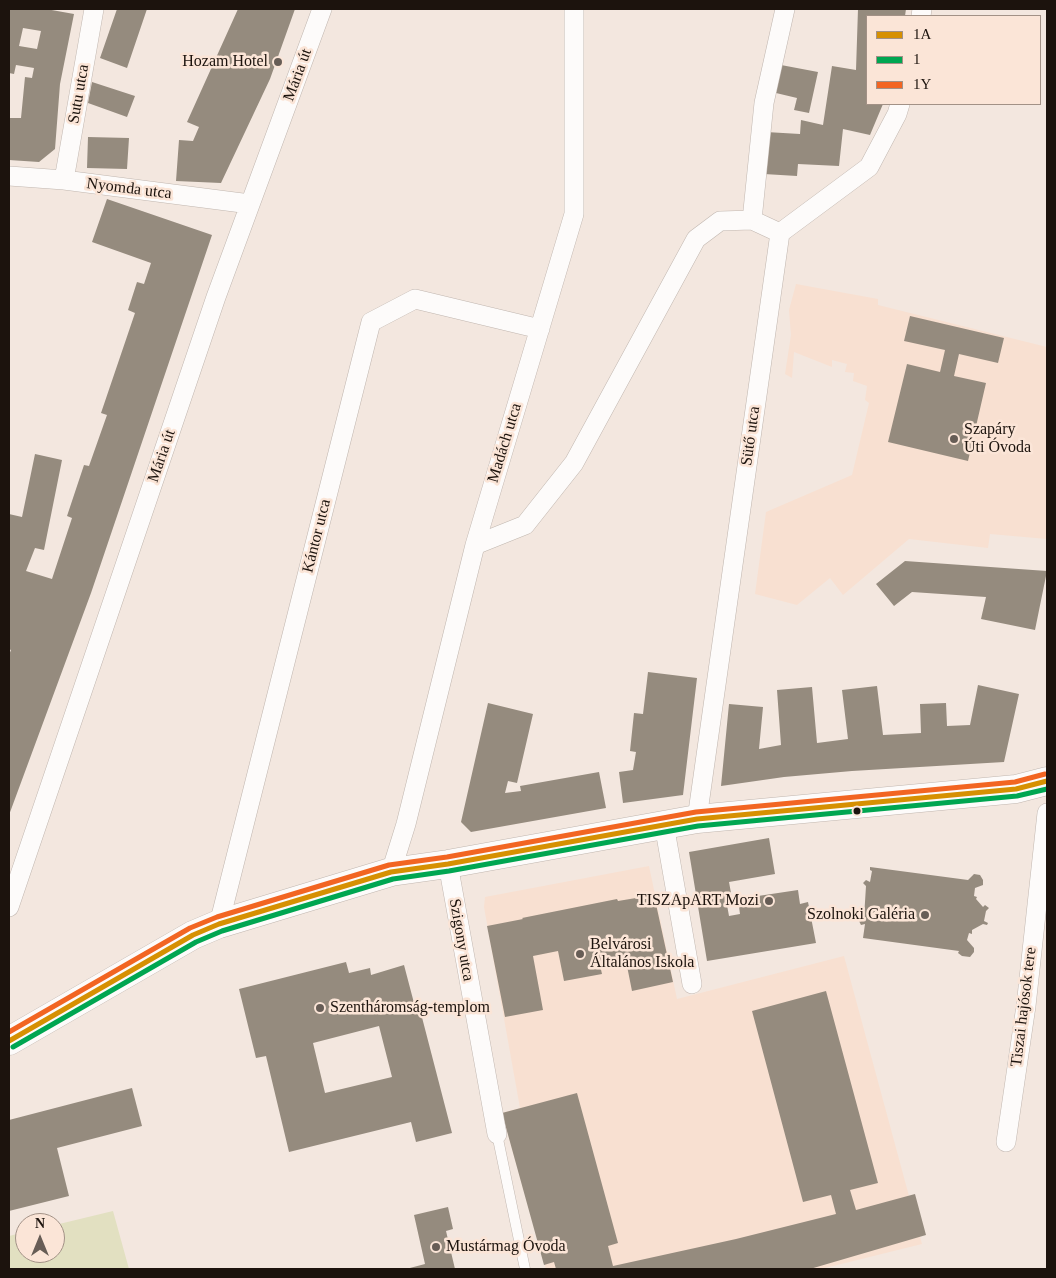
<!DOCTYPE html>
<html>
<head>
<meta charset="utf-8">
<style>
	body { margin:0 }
	#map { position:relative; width:1056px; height:1278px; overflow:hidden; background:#f3e7df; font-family:"Times New Roman",serif }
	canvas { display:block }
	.frame { position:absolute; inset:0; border:10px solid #1c130d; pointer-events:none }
	.legend { position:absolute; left:866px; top:15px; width:175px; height:90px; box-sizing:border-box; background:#fbe5d7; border:1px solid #a29186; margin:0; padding:6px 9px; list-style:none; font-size:15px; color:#1c130d }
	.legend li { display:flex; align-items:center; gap:10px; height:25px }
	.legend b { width:25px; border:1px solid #a29186 }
	.north { position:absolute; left:15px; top:1213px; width:50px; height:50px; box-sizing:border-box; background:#fbe5d7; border:1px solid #a29186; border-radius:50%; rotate:0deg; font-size:14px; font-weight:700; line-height:20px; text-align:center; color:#1c130d }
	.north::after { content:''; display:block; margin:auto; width:18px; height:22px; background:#675d56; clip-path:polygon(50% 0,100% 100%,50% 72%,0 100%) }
</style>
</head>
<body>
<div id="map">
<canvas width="1056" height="1278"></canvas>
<div class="frame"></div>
<ul class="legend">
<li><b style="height:6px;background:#d69002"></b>1A</li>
<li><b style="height:6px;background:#00a651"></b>1</li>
<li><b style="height:6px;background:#f26522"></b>1Y</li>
</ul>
<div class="north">N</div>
</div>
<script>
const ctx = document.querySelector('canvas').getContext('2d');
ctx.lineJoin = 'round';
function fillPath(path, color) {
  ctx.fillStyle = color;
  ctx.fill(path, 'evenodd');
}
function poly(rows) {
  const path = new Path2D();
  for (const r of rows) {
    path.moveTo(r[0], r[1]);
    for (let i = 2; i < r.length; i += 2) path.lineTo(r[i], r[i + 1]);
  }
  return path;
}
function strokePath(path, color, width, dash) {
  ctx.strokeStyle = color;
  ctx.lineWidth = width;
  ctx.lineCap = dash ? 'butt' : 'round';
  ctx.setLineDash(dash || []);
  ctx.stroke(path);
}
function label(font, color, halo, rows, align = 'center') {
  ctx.font = font + ' "Times New Roman",serif';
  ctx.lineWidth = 5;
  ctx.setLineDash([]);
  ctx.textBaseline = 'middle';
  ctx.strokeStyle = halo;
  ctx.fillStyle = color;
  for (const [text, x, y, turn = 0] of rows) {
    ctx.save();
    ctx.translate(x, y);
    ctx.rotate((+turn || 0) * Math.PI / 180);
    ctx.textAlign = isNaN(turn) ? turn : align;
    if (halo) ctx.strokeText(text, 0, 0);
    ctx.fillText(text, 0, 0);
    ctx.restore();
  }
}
const built = poly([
	[796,284,878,299,878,305,1047,347,1047,539,990,534,988,548,909,539,843,595,830,578,797,605,755,594,766,512,852,475,869,403,865,400,867,386,853,381,854,373,845,372,847,364,832,360,832,367,794,352,792,378,785,374,791,335,789,310],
	[649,866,677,999,844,956,922,1244,821,1269,546,1269,502,1113,520,1108,484,907,485,897]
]);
const green = poly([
	[113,1211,129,1269,9,1269,9,1236,25,1232,25,1253,55,1253,55,1225]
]);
const building = poly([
	[9,9,46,9,74,14,60,84,55,149,39,162,9,160,9,118,21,118,25,77,32,78,34,68,16,65,14,74,9,73],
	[23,28,41,31,37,49,19,46],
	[117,9,147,9,127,68,100,58],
	[238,9,295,9,270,79,221,183,176,181,179,140,193,141,199,127,187,122],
	[858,9,906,9,905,16,867,16,867,104,883,104,870,135,843,129,839,166,798,164,797,176,764,174,766,132,800,134,801,120,823,125,832,66,856,70],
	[781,65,818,72,809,113,794,110,797,98,776,93],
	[92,82,135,96,127,117,88,103],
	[88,137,129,138,127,169,87,168],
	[107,199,212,235,91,593,9,815,9,655,11,650,9,649,9,514,22,517,35,454,62,460,44,550,35,548,26,571,52,579,72,518,67,516,84,465,89,466,107,415,101,413,135,313,128,310,137,282,144,284,151,263,92,242],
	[910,316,1004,338,998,363,959,354,954,376,986,383,968,461,888,442,907,364,940,372,945,350,904,341],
	[905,561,1047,571,1035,630,981,619,986,597,912,592,894,606,876,584],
	[648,672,697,678,683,795,623,803,619,772,633,770,636,752,630,751,634,713,643,714],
	[978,685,1019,694,1004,762,852,771,784,777,721,786,729,704,763,707,759,749,781,745,777,690,812,687,817,743,848,739,842,690,877,686,883,735,921,733,920,704,946,703,947,726,970,725],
	[488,703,533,714,517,783,508,781,505,793,521,791,520,786,599,772,606,808,471,832,461,822],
	[769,838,775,874,729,882,733,904,727,905,729,916,740,914,738,899,798,890,800,904,808,902,816,943,707,961,689,852],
	[870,867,968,880,974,874,980,875,983,880,983,885,975,888,974,896,977,897,976,899,983,907,985,905,989,908,986,911,984,921,988,923,987,925,983,924,972,930,972,934,969,933,967,940,974,948,974,952,970,957,962,956,958,953,959,951,863,938,865,924,861,925,859,921,864,918,866,886,863,883,866,880,870,882,872,871,870,870],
	[654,895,673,982,632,991,625,956,599,961,602,974,564,981,558,951,533,956,543,1010,505,1017,487,926,523,919,522,918,617,899,618,901],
	[346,962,349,973,370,968,371,975,404,965,414,1003,418,1002,452,1133,416,1142,411,1122,289,1152,266,1056,256,1058,239,989],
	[379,1026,392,1077,325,1093,313,1043],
	[826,991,878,1183,850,1190,856,1210,915,1194,926,1235,810,1269,556,1269,554,1262,544,1265,502,1113,577,1093,618,1243,608,1246,613,1266,736,1239,836,1214,831,1195,803,1202,752,1011],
	[132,1088,142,1126,57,1148,69,1196,9,1211,9,1120],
	[448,1207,453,1229,446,1231,455,1269,406,1269,425,1264,414,1215]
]);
const lane = poly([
	[497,1134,525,1269]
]);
const street = poly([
	[921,16,922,9],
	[9,176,64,180,250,204],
	[64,180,94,9],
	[752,220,764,103,785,9],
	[475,545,525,525,574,463,696,239,720,221,752,220,780,233],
	[697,819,780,233,869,167,897,114,900,104],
	[664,824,692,984],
	[448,864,497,1134],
	[391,872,406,824,475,545,574,214,574,9],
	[9,907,216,297,322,9],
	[219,924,371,322,415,299,540,329],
	[1006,1142,1026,1006,1047,813]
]);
const secondary = poly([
	[9,1041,193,935,219,924,391,872,448,864,697,819,1016,789,1047,781]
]);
const bus1 = poly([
	[9,1041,193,935,219,924,391,872,448,864,697,819,1016,789,1047,781]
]);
const bus2 = poly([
	[13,1047,196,942,222,931,393,879,449,871,698,826,1017,796,1047,789]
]);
const bus3 = poly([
	[9,1032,190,928,217,917,389,865,447,857,696,812,1015,782,1045,774]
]);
const markers = [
	[278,62,5,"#675d56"],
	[954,439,5,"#675d56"],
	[857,811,4.5,"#1c130d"],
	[769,901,5,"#675d56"],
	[925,915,5,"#675d56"],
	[580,954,5,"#675d56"],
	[320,1008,5,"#675d56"],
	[436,1247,5,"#675d56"]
];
const poiNames = [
	["Hozam Hotel",268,62,"right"],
	["Szapáry",964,430],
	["Úti Óvoda",964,448],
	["TISZApART Mozi",759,901,"right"],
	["Szolnoki Galéria",915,915,"right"],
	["Belvárosi",590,945],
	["Általános Iskola",590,963],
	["Szentháromság-templom",330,1008],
	["Mustármag Óvoda",446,1247]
];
const streetNames = [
	["Mária út",298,75,-70],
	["Sutu utca",79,94,-80],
	["Nyomda utca",129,189,7],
	["Sütő utca",751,436,-82],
	["Madách utca",505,443,-73],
	["Mária út",162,456,-71],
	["Kántor utca",317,536,-76],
	["Szigony utca",461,940,80],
	["Tiszai hajósok tere",1024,1007,-83]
];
fillPath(built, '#f8e0d1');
fillPath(green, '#e2e0c1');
fillPath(building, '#958b7e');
strokePath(lane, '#c0b6af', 11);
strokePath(street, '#c0b6af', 20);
strokePath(secondary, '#c0b6af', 29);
strokePath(lane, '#fdfbfa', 10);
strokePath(street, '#fdfbfa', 19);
strokePath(secondary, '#fdfbfa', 28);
strokePath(bus1, '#d69002', 5);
strokePath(bus2, '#00a651', 5);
strokePath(bus3, '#f26522', 5);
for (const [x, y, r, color] of markers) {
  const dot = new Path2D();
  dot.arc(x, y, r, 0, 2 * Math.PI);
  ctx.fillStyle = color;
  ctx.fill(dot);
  strokePath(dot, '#fbe5d7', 2);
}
label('16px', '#1c130d', '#fbe5d7', poiNames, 'left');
label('16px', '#1c130d', '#fbe5d7', streetNames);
</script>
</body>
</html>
